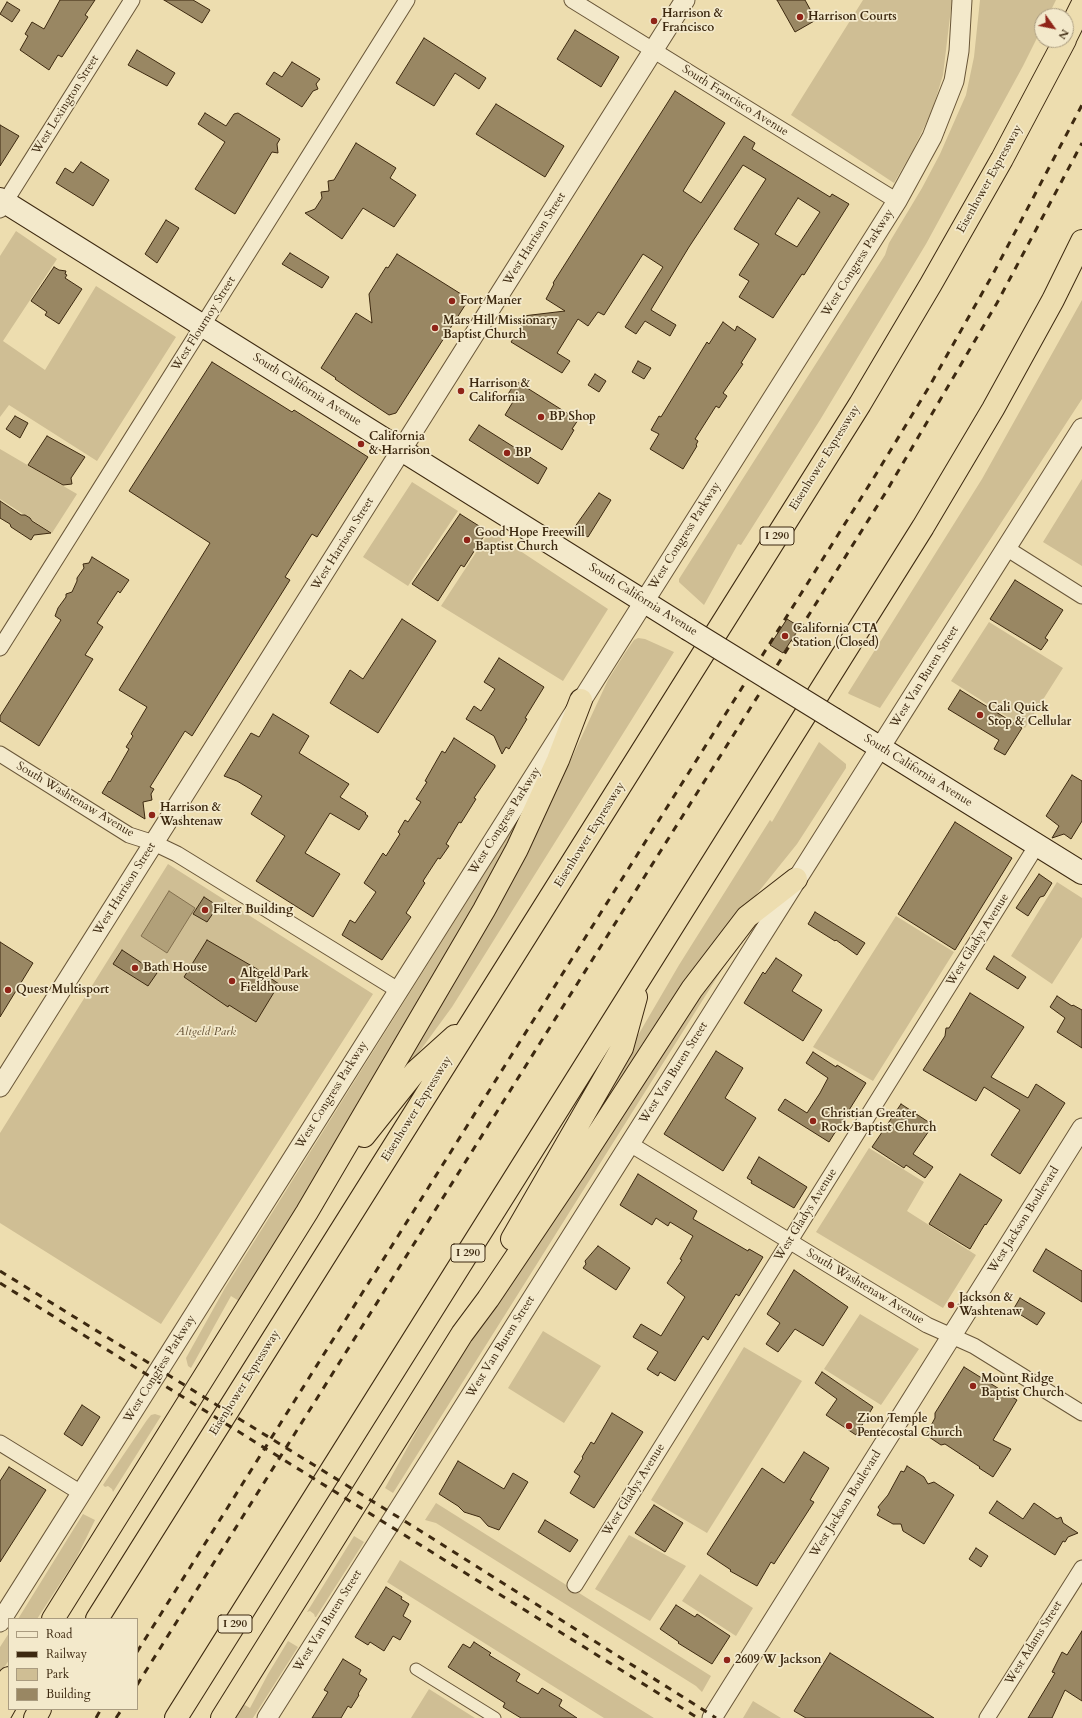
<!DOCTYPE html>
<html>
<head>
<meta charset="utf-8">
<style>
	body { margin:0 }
	#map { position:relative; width:1082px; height:1718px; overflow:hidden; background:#edddaf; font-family:Cardo,serif }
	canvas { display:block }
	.legend { position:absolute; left:8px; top:1618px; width:130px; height:92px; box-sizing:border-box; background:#f3e9cb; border:1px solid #aa9c80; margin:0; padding:5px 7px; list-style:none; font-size:12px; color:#3d2910 }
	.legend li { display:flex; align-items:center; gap:8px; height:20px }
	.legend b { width:20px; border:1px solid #aa9c80 }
	.north { position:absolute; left:1034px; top:8px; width:40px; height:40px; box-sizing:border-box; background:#f3e9cb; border:1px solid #aa9c80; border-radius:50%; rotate:123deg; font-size:11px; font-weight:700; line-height:16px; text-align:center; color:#3d2910 }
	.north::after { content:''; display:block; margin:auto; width:14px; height:18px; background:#8f2418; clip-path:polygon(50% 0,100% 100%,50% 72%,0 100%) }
</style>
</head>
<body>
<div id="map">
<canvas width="1082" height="1718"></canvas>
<ul class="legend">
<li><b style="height:5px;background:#f3e9cb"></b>Road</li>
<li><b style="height:5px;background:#3d2910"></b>Railway</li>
<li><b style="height:11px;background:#cfbe94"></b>Park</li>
<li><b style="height:11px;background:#998763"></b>Building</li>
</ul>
<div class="north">N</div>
</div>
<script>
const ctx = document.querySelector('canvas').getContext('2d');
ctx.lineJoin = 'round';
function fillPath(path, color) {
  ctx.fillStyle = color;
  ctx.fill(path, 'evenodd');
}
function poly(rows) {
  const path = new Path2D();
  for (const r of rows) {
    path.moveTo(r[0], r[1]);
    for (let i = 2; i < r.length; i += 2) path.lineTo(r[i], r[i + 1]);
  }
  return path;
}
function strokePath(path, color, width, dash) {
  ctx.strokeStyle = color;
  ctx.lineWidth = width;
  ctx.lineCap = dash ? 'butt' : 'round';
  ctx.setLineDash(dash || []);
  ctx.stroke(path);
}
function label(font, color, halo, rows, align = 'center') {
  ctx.font = font + ' Cardo,serif';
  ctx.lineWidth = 3.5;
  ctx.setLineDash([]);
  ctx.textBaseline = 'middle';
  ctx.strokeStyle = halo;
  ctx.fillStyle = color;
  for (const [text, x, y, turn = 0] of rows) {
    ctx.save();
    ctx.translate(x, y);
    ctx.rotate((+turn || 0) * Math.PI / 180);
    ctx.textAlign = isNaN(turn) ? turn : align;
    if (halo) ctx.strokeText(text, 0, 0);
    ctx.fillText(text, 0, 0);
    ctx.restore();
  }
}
const green = poly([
	[863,0,952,0,943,75,932,111,913,150,894,183,791,115],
	[980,0,1056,0,1048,16,1042,16,1042,28,1023,66,926,244,820,420,741,545,738,544,704,605,681,584,679,582,679,579,885,255,889,243,922,188,940,154,966,95,974,57],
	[16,231,57,259,3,341,45,370,96,286,176,337,97,461,9,405,0,417,0,256],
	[1082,300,1082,399,880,708,849,694,848,693,982,479],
	[0,449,77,494,52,533,0,499],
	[1082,479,1082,566,1043,542],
	[412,482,458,511,408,586,363,557],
	[490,531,608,609,563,681,441,606],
	[989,622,1063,668,1025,728,951,681],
	[638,638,645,639,674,652,452,1007,384,1100,521,864,541,824,608,680,625,653,634,640],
	[819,742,846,764,846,768,797,844,727,931,546,1193,679,965,770,820,772,822],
	[518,820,496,873,295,1211,239,1301,231,1296,191,1368,188,1366,186,1358,225,1288],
	[168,864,373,994,161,1324,0,1223,0,1133],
	[1057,882,1082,898,1082,937,1052,984,1011,956],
	[896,916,954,952,873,1081,813,1047],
	[748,928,393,1493,385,1488,436,1396,672,1032],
	[869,1148,924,1182,907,1211,976,1255,943,1308,816,1232],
	[860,1314,919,1349,881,1405,824,1369],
	[543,1331,601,1366,564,1423,508,1388],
	[744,1347,802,1381,707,1533,651,1500],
	[155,1414,161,1416,113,1492,112,1489,108,1486,105,1487,103,1485,147,1420,151,1415],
	[436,1503,711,1676,702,1692,696,1686,436,1523,425,1520],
	[83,1514,95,1520,76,1559,37,1619,18,1619],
	[629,1535,686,1566,650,1621,595,1589],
	[354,1536,364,1542,316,1617,315,1617,314,1614,310,1611,307,1612],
	[400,1560,654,1718,604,1718,387,1582],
	[700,1574,753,1608,736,1636,682,1601],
	[9,1633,9,1660,0,1674,0,1647],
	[288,1641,298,1647,253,1718,235,1718,243,1704,250,1708,268,1674],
	[429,1689,475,1718,411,1718],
	[753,1701,781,1718,743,1718]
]);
const water = poly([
	[169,891,195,908,167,953,141,936,169,891]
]);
const building = poly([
	[60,0,95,0,85,15,88,17,62,57,58,55,49,70,20,50,28,36,25,34,32,22,44,29,60,0],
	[164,0,193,0,210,10,202,23,164,0],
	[777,0,805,0,816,20,795,32,777,0],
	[7,2,20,10,12,22,0,14,7,2],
	[575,30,619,57,601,87,557,59,575,30],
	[424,38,486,78,479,89,455,73,434,106,396,83,424,38],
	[137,50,175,73,167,86,128,65,137,50],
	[292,62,320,79,316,84,318,89,313,91,302,107,266,84,274,72,282,77,292,62],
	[675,91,725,123,683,191,701,203,744,136,755,143,752,149,830,197,832,194,849,204,804,275,802,274,773,318,739,297,749,281,739,275,759,244,734,229,766,179,743,165,689,247,652,308,651,310,676,325,670,336,645,321,636,334,625,327,663,267,643,254,604,315,598,312,588,326,578,319,557,353,570,361,562,373,511,342,524,322,523,316,565,311,546,299,554,284,553,283,675,91],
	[798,198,820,212,797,247,775,234,798,198],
	[496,104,564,146,545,177,476,134,496,104],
	[205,113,226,126,234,114,238,113,280,139,277,144,278,153,272,152,235,214,195,189,225,142,198,124,205,113],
	[0,125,19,136,0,166,0,125],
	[356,143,396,168,390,178,416,195,394,227,363,208,342,239,305,213,315,209,322,198,321,192,329,191,328,181,334,180,356,143],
	[81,162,109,180,93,206,56,183,65,168,73,173,81,162],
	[166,220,179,228,157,263,145,254,166,220],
	[290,253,329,277,322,288,282,264,290,253],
	[397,254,469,299,396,413,389,415,351,390,335,379,336,378,321,368,356,313,372,323,369,294,386,267,388,268,397,254],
	[54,267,59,270,66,271,65,274,67,275,65,278,82,289,59,324,45,315,47,312,31,301,54,267],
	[723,322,735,331,737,326,756,339,741,363,743,364,723,393,727,396,719,408,716,406,695,439,698,441,696,445,697,446,683,469,650,449,659,434,651,430,659,416,661,417,707,342,709,344,723,322],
	[638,361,651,368,644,379,632,372,638,361],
	[212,362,292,412,294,410,368,457,317,537,312,534,285,577,290,580,192,736,185,731,150,787,154,789,151,794,152,800,143,802,145,819,102,793,109,781,110,782,129,749,126,747,133,736,131,734,147,707,119,690,210,543,129,491,212,362],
	[595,374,606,381,599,392,588,385,595,374],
	[516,381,578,420,572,429,574,430,562,450,505,415,514,400,507,396,516,381],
	[15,416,28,423,20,438,6,429,15,416],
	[479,425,547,468,538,484,469,440,479,425],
	[47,436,85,457,71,478,72,484,63,485,28,465,47,436],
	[599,493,611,500,588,537,574,528,599,493],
	[0,501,21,515,25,515,30,518,32,521,51,533,34,535,31,540,11,527,10,524,0,518,0,501],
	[460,514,487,531,464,567,461,565,438,601,412,584,460,514],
	[92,557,129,580,120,593,118,591,97,623,103,627,85,655,93,659,39,746,0,721,0,716,61,620,55,616,58,608,66,597,66,594,72,592,77,581,77,578,84,568,83,564,89,563,92,557],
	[1015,580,1063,610,1045,638,1048,640,1041,650,990,619,1015,580],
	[402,619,436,641,378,733,330,703,350,670,363,679,402,619],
	[787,619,800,627,783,653,770,645,787,619],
	[499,658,544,687,525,718,527,719,509,749,506,747,502,754,494,736,466,719,474,706,481,711,495,689,484,682,499,658],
	[960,690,1022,728,1005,755,994,749,999,740,948,709,960,690],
	[273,714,309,736,299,753,349,784,340,797,366,813,365,814,368,816,359,830,330,813,305,853,340,874,313,917,256,881,285,836,251,814,262,796,237,781,224,776,251,733,259,737,273,714],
	[454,738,495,765,495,767,474,798,476,799,461,823,459,822,446,844,449,846,440,859,438,858,423,881,425,883,406,913,411,917,382,960,342,935,350,920,355,923,376,892,364,883,383,853,386,856,400,834,398,832,405,820,408,822,421,802,416,799,427,782,425,781,442,751,445,753,454,738],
	[1072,775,1082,781,1082,821,1071,839,1064,834,1052,838,1059,826,1046,816,1072,775],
	[955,822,1012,858,955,950,898,914,955,822],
	[1039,874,1052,883,1044,896,1040,897,1028,916,1016,908,1039,874],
	[204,897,218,906,207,922,193,914,204,897],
	[815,912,865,943,857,955,836,940,835,941,808,924,815,912],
	[207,940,257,969,279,984,256,1022,229,1005,228,1007,184,977,207,940],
	[0,942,33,963,0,1017,0,942],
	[122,950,157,973,148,986,113,964,122,950],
	[994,956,1026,977,1018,989,986,969,994,956],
	[776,958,802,975,792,991,822,1010,803,1041,744,1003,763,972,765,974,776,958],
	[970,993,1024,1027,991,1077,1028,1098,1036,1084,1065,1103,1020,1174,991,1155,1020,1110,984,1087,976,1101,923,1070,945,1036,946,1028,949,1028,970,993],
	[1057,996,1072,1006,1073,1005,1082,1010,1082,1048,1057,1032,1065,1018,1050,1007,1057,996],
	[716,1051,743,1068,725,1098,756,1118,723,1171,664,1134,716,1051],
	[813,1052,836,1067,837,1065,866,1083,829,1142,778,1110,785,1099,807,1113,820,1093,828,1078,806,1063,813,1052],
	[901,1104,933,1125,913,1154,933,1167,925,1178,906,1165,904,1168,872,1147,901,1104],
	[759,1157,807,1187,794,1208,751,1183,752,1181,747,1178,759,1157],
	[638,1174,697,1211,693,1219,748,1251,749,1249,763,1257,739,1296,736,1294,708,1340,703,1336,675,1381,660,1372,658,1376,647,1369,658,1352,633,1337,641,1324,661,1336,685,1297,667,1283,682,1260,680,1259,693,1236,670,1222,668,1226,656,1218,652,1225,620,1205,638,1174],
	[960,1174,1002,1200,986,1225,985,1224,970,1249,929,1224,960,1174],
	[598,1246,630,1268,616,1290,583,1268,586,1264,585,1261,598,1246],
	[1046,1249,1082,1271,1082,1302,1033,1271,1046,1249],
	[794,1270,848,1307,823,1346,795,1329,778,1352,766,1344,780,1323,767,1314,794,1270],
	[1020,1298,1045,1313,1037,1325,1013,1310,1020,1298],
	[964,1367,1017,1400,993,1440,1011,1449,993,1477,979,1468,980,1467,945,1444,941,1445,926,1435,935,1418,935,1413,964,1367],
	[822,1372,873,1407,856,1435,826,1415,837,1399,815,1383,822,1372],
	[82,1405,100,1417,82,1446,64,1434,82,1405],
	[612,1413,643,1432,594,1508,570,1493,580,1476,574,1472,583,1458,582,1457,591,1442,594,1444,612,1413],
	[804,1452,829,1468,810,1500,814,1502,774,1564,771,1562,757,1586,730,1571,731,1570,707,1554,762,1468,784,1483,804,1452],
	[458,1461,504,1489,513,1473,528,1482,499,1530,488,1526,480,1517,464,1512,458,1506,439,1494,458,1461],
	[907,1466,924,1477,928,1484,934,1482,954,1495,924,1544,903,1531,901,1524,893,1524,877,1515,880,1510,878,1507,888,1495,901,1471,904,1472,907,1466],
	[9,1467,46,1490,0,1562,0,1481,9,1467],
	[997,1501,1023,1519,1034,1503,1057,1519,1061,1517,1063,1523,1078,1533,1068,1537,1065,1542,1063,1541,1055,1555,989,1513,997,1501],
	[654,1505,683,1523,665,1552,635,1533,654,1505],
	[545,1520,578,1540,570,1552,538,1532,545,1520],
	[976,1548,988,1556,981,1567,969,1559,976,1548],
	[386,1587,402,1597,401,1599,409,1604,403,1616,411,1621,400,1640,393,1636,384,1651,370,1642,368,1645,355,1637,386,1587],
	[676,1605,695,1617,697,1614,730,1636,712,1664,678,1643,679,1642,660,1629,676,1605],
	[1082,1631,1082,1701,1065,1690,1052,1718,1028,1718,1055,1673,1052,1672,1062,1652,1067,1655,1082,1631],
	[474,1642,491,1653,489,1655,520,1674,516,1681,538,1694,542,1688,562,1700,559,1706,577,1718,521,1718,503,1707,505,1703,448,1667,463,1644,470,1648,474,1642],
	[830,1653,934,1718,806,1718,794,1711,830,1653],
	[343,1659,361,1670,359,1674,367,1679,358,1694,359,1695,351,1708,348,1706,341,1718,312,1718,328,1692,324,1690,343,1659]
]);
const pedestrian = poly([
	[416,1669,495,1718]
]);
const minor = poly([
	[572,0,897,201],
	[0,210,132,0],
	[1006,548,1082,596],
	[0,648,407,0],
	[0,754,129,835,154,843,177,854,398,990],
	[630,1144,927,1325,974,1346,1082,1413],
	[0,1443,81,1493],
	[575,1585,1037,845],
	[987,1718,1082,1568]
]);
const tertiary = poly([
	[0,1087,685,0],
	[0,1622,897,201,932,137,954,81,959,51,962,0],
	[267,1718,1082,428],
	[712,1718,1082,1128]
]);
const secondary = poly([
	[0,199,688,629],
	[834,719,1082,873]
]);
const motorway = poly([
	[1066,37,1082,5],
	[364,1136,415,1072,455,1036],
	[512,1239,622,1048,636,997],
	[53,1619,307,1212,484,910,517,849,558,760,581,700],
	[97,1619,860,404,931,284,1002,159,1065,40],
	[0,1691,9,1678],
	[0,1714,9,1698],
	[35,1718,40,1709],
	[176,1718,923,527,993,409,1053,300,1082,241],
	[222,1718,462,1334,488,1299,574,1171,692,989,747,917,796,879]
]);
const rail = poly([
	[0,1271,419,1530,716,1718],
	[0,1283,698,1718],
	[137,1652,878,471,929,387,993,274,1082,105],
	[137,1685,886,492,997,303,1082,143],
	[96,1718,101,1709],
	[116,1718,122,1709]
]);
const secondaryBridge = poly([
	[688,629,834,719]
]);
const markers = [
	[800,17,4,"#8f2418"],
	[654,21,4,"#8f2418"],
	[452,301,4,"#8f2418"],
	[435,328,4,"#8f2418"],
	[461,391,4,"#8f2418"],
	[541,417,4,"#8f2418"],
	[361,444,4,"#8f2418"],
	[507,453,4,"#8f2418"],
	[467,540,4,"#8f2418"],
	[785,636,4,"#8f2418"],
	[980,715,4,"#8f2418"],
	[152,815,4,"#8f2418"],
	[205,910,4,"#8f2418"],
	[135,968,4,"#8f2418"],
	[232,981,4,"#8f2418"],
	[8,990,4,"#8f2418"],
	[813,1121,4,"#8f2418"],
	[951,1305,4,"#8f2418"],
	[973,1386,4,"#8f2418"],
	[849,1426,4,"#8f2418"],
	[727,1660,4,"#8f2418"]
];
const shields = [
	[777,536,34],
	[468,1253,34],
	[235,1624,34]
];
const shieldNames = [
	["I 290",777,536],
	["I 290",468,1253],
	["I 290",235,1624]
];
const poiNames = [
	["Harrison &",662,14],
	["Francisco",662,28],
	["Harrison Courts",808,17],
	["Fort Maner",460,301],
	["Mars Hill Missionary",443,321],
	["Baptist Church",443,335],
	["Harrison &",469,384],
	["California",469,398],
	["BP Shop",549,417],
	["California",369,437],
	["& Harrison",369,451],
	["BP",515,453],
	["Good Hope Freewill",475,533],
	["Baptist Church",475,547],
	["California CTA",793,629],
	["Station (Closed)",793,643],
	["Cali Quick",988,708],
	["Stop & Cellular",988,722],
	["Harrison &",160,808],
	["Washtenaw",160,822],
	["Filter Building",213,910],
	["Bath House",143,968],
	["Altgeld Park",240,974],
	["Fieldhouse",240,988],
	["Quest Multisport",16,990],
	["Christian Greater",821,1114],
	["Rock Baptist Church",821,1128],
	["Jackson &",959,1298],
	["Washtenaw",959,1312],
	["Mount Ridge",981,1379],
	["Baptist Church",981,1393],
	["Zion Temple",857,1419],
	["Pentecostal Church",857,1433],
	["2609 W Jackson",735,1660]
];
const streetNames = [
	["South Francisco Avenue",735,101,32],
	["West Lexington Street",66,105,-58],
	["Eisenhower Expressway",990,179,-61],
	["West Harrison Street",535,239,-58],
	["West Congress Parkway",858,263,-58],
	["West Flournoy Street",204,324,-58],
	["South California Avenue",307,390,32],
	["Eisenhower Expressway",825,458,-58],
	["West Congress Parkway",685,536,-58],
	["West Harrison Street",343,544,-58],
	["South California Avenue",643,600,32],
	["West Van Buren Street",925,677,-58],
	["South California Avenue",918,771,32],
	["South Washtenaw Avenue",75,800,31],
	["West Congress Parkway",505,821,-58],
	["Eisenhower Expressway",590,835,-58],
	["West Harrison Street",125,889,-58],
	["West Gladys Avenue",978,940,-58],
	["West Van Buren Street",674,1073,-58],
	["West Congress Parkway",332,1095,-58],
	["Eisenhower Expressway",417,1109,-58],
	["West Gladys Avenue",806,1215,-58],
	["West Jackson Boulevard",1024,1220,-58],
	["South Washtenaw Avenue",865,1287,31],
	["West Van Buren Street",501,1347,-58],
	["West Congress Parkway",160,1369,-58],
	["Eisenhower Expressway",245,1383,-58],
	["West Gladys Avenue",634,1490,-58],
	["West Jackson Boulevard",846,1504,-58],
	["West Van Buren Street",328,1621,-58],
	["West Adams Street",1034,1643,-58]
];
const parkNames = [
	["Altgeld Park",206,1032]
];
fillPath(green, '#cfbe94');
fillPath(water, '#b1a079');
strokePath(water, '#83704f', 1);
fillPath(building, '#998763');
strokePath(building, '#3d2910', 1);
strokePath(pedestrian, '#695638', 13);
strokePath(minor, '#695638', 17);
strokePath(tertiary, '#695638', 21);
strokePath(secondary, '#3d2910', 24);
strokePath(motorway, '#3d2910', 24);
strokePath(pedestrian, '#f3e9cb', 11);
strokePath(minor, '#f3e9cb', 15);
strokePath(tertiary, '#f3e9cb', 19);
strokePath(secondary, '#f3e9cb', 22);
strokePath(motorway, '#edddaf', 22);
strokePath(rail, '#3d2910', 3, [7, 7]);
strokePath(secondaryBridge, '#3d2910', 24, []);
strokePath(secondaryBridge, '#f3e9cb', 22);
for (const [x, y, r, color] of markers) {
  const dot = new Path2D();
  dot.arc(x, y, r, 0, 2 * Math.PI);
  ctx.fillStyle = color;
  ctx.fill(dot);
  strokePath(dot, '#f3e9cb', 1.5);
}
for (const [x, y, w] of shields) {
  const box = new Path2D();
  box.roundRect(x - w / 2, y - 9, w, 18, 3);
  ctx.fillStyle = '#f3e9cb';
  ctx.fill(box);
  strokePath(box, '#3d2910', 1);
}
label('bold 11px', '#3d2910', null, shieldNames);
label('bold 12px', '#3d2910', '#f3e9cb', poiNames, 'left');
label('12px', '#3d2910', '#f3e9cb', streetNames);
label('italic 12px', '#624e31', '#f3e9cb', parkNames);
</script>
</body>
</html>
